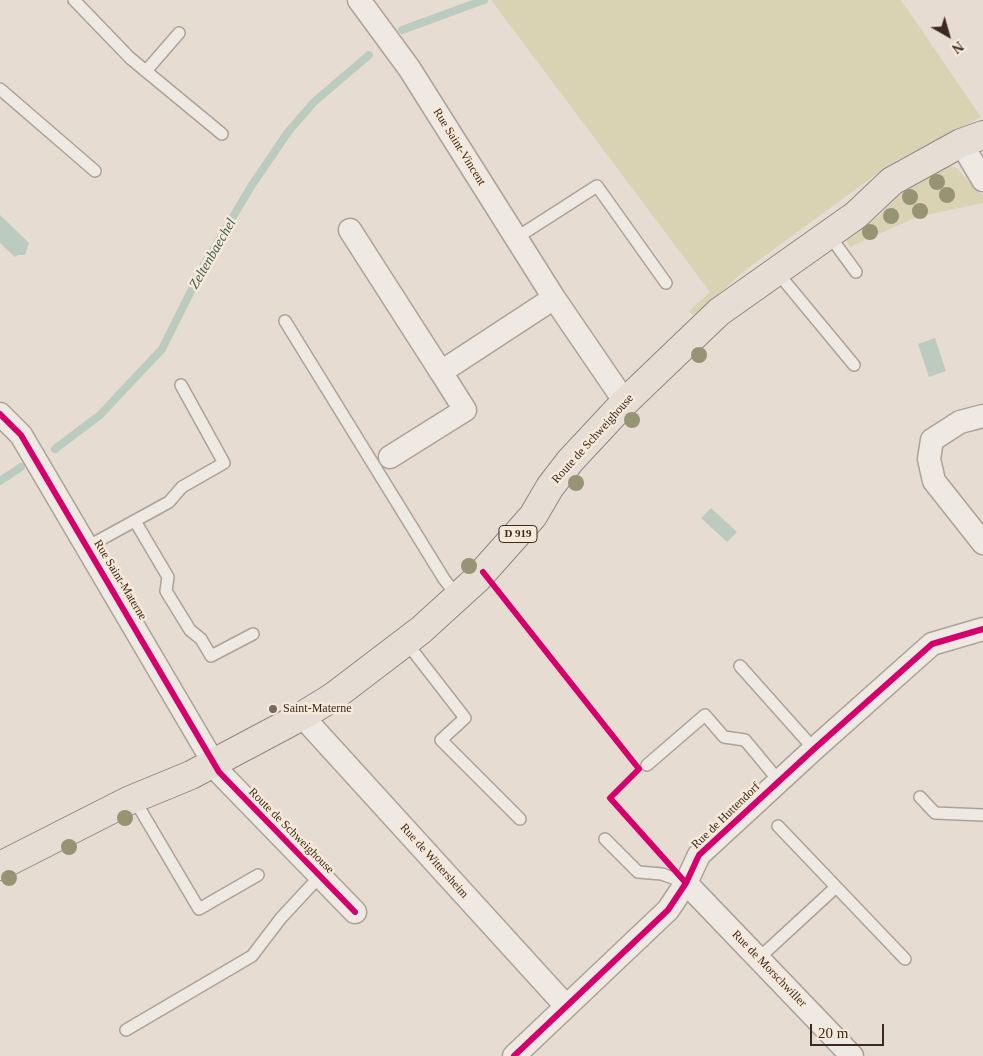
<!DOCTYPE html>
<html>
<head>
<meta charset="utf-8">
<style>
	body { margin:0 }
	#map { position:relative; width:983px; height:1056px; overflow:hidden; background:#e7dcd1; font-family:"Times New Roman",serif }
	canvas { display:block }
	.north { position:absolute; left:923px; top:10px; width:50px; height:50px; -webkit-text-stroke:4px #f7e9d8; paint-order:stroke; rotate:142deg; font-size:14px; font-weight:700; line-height:20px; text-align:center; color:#3c2920 }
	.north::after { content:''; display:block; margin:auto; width:18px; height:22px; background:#3c2920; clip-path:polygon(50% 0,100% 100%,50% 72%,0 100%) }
	.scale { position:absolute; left:810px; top:1024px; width:74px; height:22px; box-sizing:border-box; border:2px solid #3c2920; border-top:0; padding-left:6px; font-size:15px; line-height:18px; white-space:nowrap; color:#3c2920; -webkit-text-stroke:4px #f7e9d8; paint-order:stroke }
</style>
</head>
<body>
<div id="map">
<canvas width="983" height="1056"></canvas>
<div class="north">N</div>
<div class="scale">20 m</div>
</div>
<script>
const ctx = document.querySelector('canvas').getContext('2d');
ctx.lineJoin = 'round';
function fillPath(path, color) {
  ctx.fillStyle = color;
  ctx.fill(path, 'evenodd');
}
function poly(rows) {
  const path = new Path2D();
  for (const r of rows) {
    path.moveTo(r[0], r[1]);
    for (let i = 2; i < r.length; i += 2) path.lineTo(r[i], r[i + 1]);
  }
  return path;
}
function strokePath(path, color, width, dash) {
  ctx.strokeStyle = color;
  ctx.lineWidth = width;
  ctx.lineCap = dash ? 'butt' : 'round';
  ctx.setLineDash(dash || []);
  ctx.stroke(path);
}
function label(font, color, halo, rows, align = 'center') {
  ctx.font = font + ' "Times New Roman",serif';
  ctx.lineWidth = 5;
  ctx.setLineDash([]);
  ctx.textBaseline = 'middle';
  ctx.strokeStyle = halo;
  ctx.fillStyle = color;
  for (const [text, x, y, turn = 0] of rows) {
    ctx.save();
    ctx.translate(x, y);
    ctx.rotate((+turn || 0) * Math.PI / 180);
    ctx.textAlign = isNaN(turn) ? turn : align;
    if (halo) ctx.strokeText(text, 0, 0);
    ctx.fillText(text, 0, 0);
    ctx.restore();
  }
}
const green = poly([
	[491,0,901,0,981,117,893,162,744,271,694,316,689,311,710,292],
	[947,166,957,168,976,190,983,195,983,203,917,217,850,247,846,240,879,216,895,198,916,183]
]);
const water = poly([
	[0,215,29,243,25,255,18,255,15,257,0,243],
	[935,338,946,371,929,377,918,344],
	[711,508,737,532,727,542,701,518]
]);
const stream = poly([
	[402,30,484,0],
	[55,449,100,415,162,349,204,265,252,185,288,132,314,102,369,55],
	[0,481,21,467]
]);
const path = poly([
	[499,593,630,759],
	[633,775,610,798,662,857]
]);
const service = poly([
	[74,0,130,58,222,134],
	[146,71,179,33],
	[0,89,95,171],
	[829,235,856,272],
	[516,238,597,186,666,283],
	[777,272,854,365],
	[285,321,444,579,457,596],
	[135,521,168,577,166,591,190,630,201,639,211,656,253,634],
	[87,547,169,502,182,487,224,463,181,385],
	[406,642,465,718,441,740,520,819],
	[740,666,814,749],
	[647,765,705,715,724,737,745,740,779,781],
	[920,797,935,813,983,815],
	[134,799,199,909,258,875],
	[778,826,905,959],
	[605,839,638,872,662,874,686,883],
	[759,958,836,887],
	[126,1030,252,956,281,918,320,876]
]);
const minor = poly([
	[359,0,409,68,554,298,625,402],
	[961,143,983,180],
	[350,230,441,372,554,298],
	[0,414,21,435,219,772,355,912],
	[983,416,960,422,932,440,929,459,934,481,983,543],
	[390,457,465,410,441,372],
	[302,716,566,1006],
	[686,883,852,1056],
	[514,1056,668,910,686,883,699,855,814,749,932,644,983,629]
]);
const primary = poly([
	[0,866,128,801,191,775,302,716,333,697,421,630,477,579,533,516,550,487,570,461,625,402,719,312,856,215,892,181,961,143,983,135]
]);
const cycleway = poly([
	[0,414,21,435,219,772,355,912],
	[483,572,639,769,610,798,686,883],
	[514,1056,668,910,686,883,699,855,814,749,932,644,983,629]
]);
const trees = [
	[937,182],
	[947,195],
	[910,197],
	[920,211],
	[891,216],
	[870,232],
	[699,355],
	[632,420],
	[576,483],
	[469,566],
	[125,818],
	[69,847],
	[9,878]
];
const markers = [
	[273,709,5,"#78685e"]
];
const shields = [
	[518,534,38]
];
const shieldNames = [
	["D 919",518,534]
];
const streetNames = [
	["Rue Saint-Vincent",459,147,58],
	["Route de Schweighouse",593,439,-48],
	["Rue Saint-Materne",120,580,59],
	["Rue de Huttendorf",726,816,-44],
	["Route de Schweighouse",291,831,45],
	["Rue de Wittersheim",434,861,48],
	["Rue de Morschwiller",769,969,46]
];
const poiNames = [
	["Saint-Materne",283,709]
];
const waterNames = [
	["Zeltenbaechel",213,254,-60]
];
fillPath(green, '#d9d3b3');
fillPath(water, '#bccbbf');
strokePath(stream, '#bccbbf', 8);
strokePath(service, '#aca299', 14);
strokePath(minor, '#aca299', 25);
strokePath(primary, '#928780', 30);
strokePath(path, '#c8c0b9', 3, [4, 2.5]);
strokePath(service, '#efe9e3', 11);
strokePath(minor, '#efe9e3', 22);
strokePath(primary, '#e6ded4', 28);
strokePath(cycleway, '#d6006c', 6);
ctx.fillStyle = '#979473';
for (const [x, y] of trees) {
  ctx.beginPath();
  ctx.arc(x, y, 8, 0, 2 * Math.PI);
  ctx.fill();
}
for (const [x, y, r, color] of markers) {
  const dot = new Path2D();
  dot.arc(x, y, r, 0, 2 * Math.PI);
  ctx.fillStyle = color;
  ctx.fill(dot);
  strokePath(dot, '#f7e9d8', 2);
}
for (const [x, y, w] of shields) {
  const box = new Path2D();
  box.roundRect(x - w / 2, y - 8.5, w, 17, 4);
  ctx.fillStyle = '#f7e9d8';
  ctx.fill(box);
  strokePath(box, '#3c2920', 1);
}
label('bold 11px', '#3c2920', null, shieldNames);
label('12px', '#3c2920', '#f7e9d8', streetNames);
label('12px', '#3c2920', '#f7e9d8', poiNames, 'left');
label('italic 14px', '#2f5c52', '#f7e9d8', waterNames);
</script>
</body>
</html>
